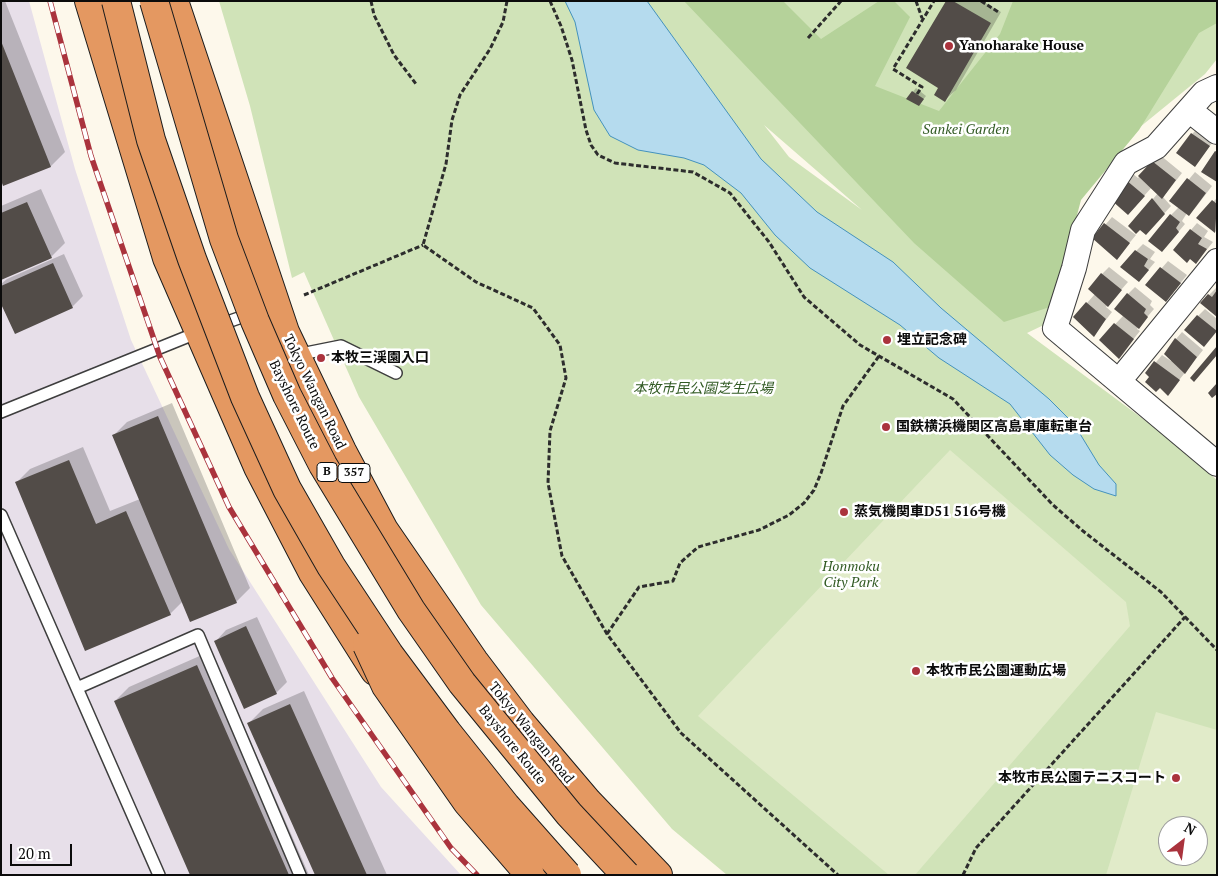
<!DOCTYPE html>
<html>
<head>
<meta charset="utf-8">
<style>
	body { margin:0 }
	#map { position:relative; width:1218px; height:876px; overflow:hidden; background:#fdf8eb; font-family:"PT Serif",serif }
	canvas { display:block }
	.frame { position:absolute; inset:0; border:2px solid #0b0b0b; pointer-events:none }
	.north { position:absolute; left:1158px; top:816px; width:50px; height:50px; box-sizing:border-box; background:#fff; border:1px solid #9d9d9d; border-radius:50%; rotate:30deg; font-size:14px; font-weight:700; line-height:20px; text-align:center; color:#0b0b0b }
	.north::after { content:''; display:block; margin:auto; width:18px; height:22px; background:#aa333d; clip-path:polygon(50% 0,100% 100%,50% 72%,0 100%) }
	.scale { position:absolute; left:10px; top:844px; width:62px; height:22px; box-sizing:border-box; border:2px solid #0b0b0b; border-top:0; padding-left:6px; font-size:15px; line-height:18px; white-space:nowrap; color:#0b0b0b; -webkit-text-stroke:4px #fff; paint-order:stroke }
</style>
</head>
<body>
<div id="map">
<canvas width="1218" height="876"></canvas>
<div class="frame"></div>
<div class="north">N</div>
<div class="scale">20 m</div>
</div>
<script>
const ctx = document.querySelector('canvas').getContext('2d');
ctx.lineJoin = 'round';
function fillPath(path, color) {
  ctx.fillStyle = color;
  ctx.fill(path, 'evenodd');
}
function poly(rows) {
  const path = new Path2D();
  for (const r of rows) {
    path.moveTo(r[0], r[1]);
    for (let i = 2; i < r.length; i += 2) path.lineTo(r[i], r[i + 1]);
  }
  return path;
}
function strokePath(path, color, width, dash) {
  ctx.strokeStyle = color;
  ctx.lineWidth = width;
  ctx.lineCap = dash ? 'butt' : 'round';
  ctx.setLineDash(dash || []);
  ctx.stroke(path);
}
function label(font, color, halo, rows, align = 'center') {
  ctx.font = font + ' "PT Serif","Noto Sans JP",serif';
  ctx.lineWidth = 5;
  ctx.setLineDash([]);
  ctx.textBaseline = 'middle';
  ctx.strokeStyle = halo;
  ctx.fillStyle = color;
  for (const [text, x, y, turn = 0] of rows) {
    ctx.save();
    ctx.translate(x, y);
    ctx.rotate((+turn || 0) * Math.PI / 180);
    ctx.textAlign = isNaN(turn) ? turn : align;
    if (halo) ctx.strokeText(text, 0, 0);
    ctx.fillText(text, 0, 0);
    ctx.restore();
  }
}
const industrial = poly([
	[1,1,29,1,75,169,131,340,229,549,381,787,461,875,1,875]
]);
const green = poly([
	[219,1,1217,1,1217,59,1205,74,1118,145,1077,194,1050,322,1027,333,1154,427,1217,480,1217,875,727,875,672,829,481,605,359,397,304,272,292,278,250,106],
	[764,125,862,210,789,157],
	[1168,826,1198,826,1198,856,1168,856]
]);
const forest = poly([
	[684,1,783,1,821,39,879,1,894,1,910,17,875,86,939,111,1000,34,1013,1,1217,1,1217,23,1199,33,1139,130,1081,200,1053,306,1004,322,914,243]
]);
const pitch = poly([
	[950,450,1126,602,1130,626,915,875,889,875,698,716],
	[1156,712,1217,730,1217,875,1106,875],
	[1168,826,1198,826,1198,856,1168,856]
]);
const water = poly([
	[565,1,647,1,761,159,817,212,893,262,941,308,1049,399,1074,424,1099,465,1116,484,1116,496,1094,489,1073,475,1050,455,1010,404,939,358,900,325,810,268,775,235,741,193,704,165,684,158,638,150,610,136,594,110,575,22,565,1]
]);
const shadow = poly([
	[1,1,5,1,65,152,51,166,4,184,1,177],
	[947,1,982,1,1001,12,956,90,945,100,939,88],
	[916,88,926,96,922,101,908,98],
	[1199,127,1216,138,1195,165,1192,134],
	[1160,155,1182,173,1163,197,1171,206,1153,226,1140,228,1130,226,1158,193,1152,187,1135,206,1127,181,1133,174,1138,178],
	[1195,172,1212,186,1196,207,1189,214,1187,213,1182,221,1185,224,1169,243,1171,215,1179,207,1171,201],
	[41,189,65,243,49,259,1,278,1,206],
	[1217,198,1217,230,1215,232,1198,217],
	[1112,217,1136,235,1117,258,1094,238],
	[1197,223,1208,231,1204,237,1213,242,1196,263,1191,230],
	[1143,244,1155,252,1150,259,1155,262,1139,281,1136,251],
	[64,254,83,296,72,307,1,301,1,284,7,279],
	[1168,261,1187,275,1166,301,1147,285],
	[1109,267,1128,282,1106,307,1112,312,1094,335,1087,303,1095,294,1102,274],
	[1135,287,1152,301,1150,305,1154,309,1137,329,1140,331,1119,357,1100,340,1124,315,1128,294],
	[1216,288,1217,289,1217,315,1209,295],
	[1205,309,1217,319,1217,331,1211,338,1198,316],
	[1182,332,1203,350,1168,394,1147,373,1162,355,1171,361,1176,339],
	[172,403,250,588,236,602,183,601,170,614,16,483,30,469,83,447,110,511,140,499,113,436,127,422],
	[257,617,287,682,276,693,216,641,226,630],
	[211,651,309,875,191,875,115,701,129,687],
	[304,691,387,875,316,875,249,723,263,709]
]);
const building = poly([
	[946,1,953,1,991,23,945,102,934,95,938,88,906,68],
	[1,41,51,167,3,186,1,180],
	[912,91,924,99,919,106,906,99],
	[1191,133,1210,146,1195,167,1176,153],
	[1215,151,1217,152,1217,182,1201,172],
	[1152,161,1176,180,1162,199,1138,176],
	[1187,178,1206,193,1189,216,1169,201],
	[1126,180,1145,196,1128,215,1110,199],
	[1152,198,1165,214,1146,235,1140,230,1136,234,1128,226],
	[1212,200,1217,204,1215,233,1196,218],
	[27,202,52,258,1,280,1,213],
	[1170,214,1180,222,1176,228,1179,232,1162,252,1148,241],
	[1104,223,1130,243,1117,260,1092,238],
	[1190,229,1202,238,1198,244,1207,249,1196,264,1190,259,1187,263,1173,250],
	[1135,250,1148,259,1144,266,1149,270,1139,282,1120,267],
	[53,263,73,308,15,334,1,304,1,286],
	[1160,267,1181,283,1166,302,1145,285],
	[1101,273,1122,290,1108,307,1088,289],
	[1217,290,1217,317,1200,303,1208,294,1212,297],
	[1127,293,1146,309,1144,313,1148,317,1139,329,1114,309],
	[1086,302,1106,319,1094,337,1073,317],
	[1197,315,1217,331,1204,347,1184,330],
	[1114,323,1134,339,1119,359,1099,340],
	[1175,338,1197,357,1185,374,1164,354],
	[1217,346,1217,355,1194,382,1190,378],
	[1154,361,1180,380,1168,396,1160,388,1156,392,1145,382,1149,377,1145,373],
	[1217,383,1217,394,1212,398,1208,393],
	[158,416,237,603,190,622,112,435],
	[69,460,96,524,126,511,171,615,85,651,15,482],
	[246,626,277,694,244,709,214,641],
	[197,665,289,875,190,875,114,701],
	[290,704,367,875,315,875,247,723]
]);
const path = poly([
	[371,1,374,15,394,55,416,84],
	[507,1,503,22,490,49,460,95,452,120,446,164,423,245,476,282,533,308,560,345,566,378,550,431,548,483,562,556,607,634,681,733,838,875],
	[550,1,561,26,572,60,586,130,591,145,598,155,615,163,693,172,730,193,769,242,804,297,860,345,953,399,1053,505,1083,531,1161,592,1217,650],
	[916,1,922,18],
	[981,1,1000,13],
	[808,38,841,1],
	[917,94,922,87,893,69,934,1],
	[304,295,423,245],
	[607,634,639,587,673,581,680,563,698,547,759,530,789,515,804,503,814,490,821,473,843,406,879,356],
	[963,875,976,848,1185,617]
]);
const lane = poly([
	[216,326,253,313],
	[296,355,341,346,396,373],
	[1,412,199,332],
	[1,515,159,875],
	[77,688,198,635,300,875]
]);
const street = poly([
	[1217,87,1204,93,1156,147,1126,163,1083,230,1074,268,1055,328,1217,464],
	[1189,110,1217,132],
	[1119,381,1217,261]
]);
const highway = poly([
	[89,1,167,258,258,467,313,573,375,671],
	[174,1,285,332,342,451,384,530,474,661,521,723,588,802,658,875],
	[517,843,547,875]
]);
const rail = poly([
	[50,1,91,156,160,357,229,507,332,678,451,848,477,875]
]);
const highwayBridge = poly([
	[116,1,151,140,192,259,245,397,287,489,331,566,389,654,447,732,506,806,567,875],
	[154,1,224,239,255,321,287,395,323,465,411,610,462,683,569,814,626,875],
	[367,645,386,686,467,802,530,875]
]);
const markers = [
	[949,46,5,"#aa333d"],
	[887,340,5,"#aa333d"],
	[321,358,5,"#aa333d"],
	[886,427,5,"#aa333d"],
	[844,512,5,"#aa333d"],
	[916,671,5,"#aa333d"],
	[1176,778,5,"#aa333d"]
];
const shields = [
	[327,472,20],
	[354,473,32]
];
const shieldNames = [
	["B",327,472],
	["357",354,473]
];
const poiNames = [
	["Yanoharake House",959,46],
	["埋立記念碑",897,340],
	["本牧三渓園入口",331,358],
	["国鉄横浜機関区高島車庫転車台",896,427],
	["蒸気機関車D51 516号機",854,512],
	["本牧市民公園運動広場",926,671],
	["本牧市民公園テニスコート",1166,778,"right"]
];
const parkNames = [
	["Sankei Garden",966,130],
	["本牧市民公園芝生広場",703,389],
	["Honmoku",851,567],
	["City Park",851,583]
];
const streetNames = [
	["Tokyo Wangan Road",314,392,64],
	["Bayshore Route",294,405,64],
	["Tokyo Wangan Road",531,733,51],
	["Bayshore Route",512,745,51]
];
fillPath(industrial, '#e7dfe9');
fillPath(green, '#d0e3b8');
fillPath(forest, '#b5d29a');
fillPath(pitch, '#e1ebc9');
fillPath(water, '#b5dbee');
strokePath(water, '#4492bd', 1);
fillPath(shadow, '#0003');
fillPath(building, '#524c48');
strokePath(lane, '#3e3e3e', 14);
strokePath(street, '#3e3e3e', 26);
strokePath(highway, '#1c1c1c', 30);
strokePath(path, '#2d2d2d', 3, [5, 2.5]);
strokePath(lane, '#fff', 11);
strokePath(street, '#fff', 24);
strokePath(highway, '#e49861', 28);
strokePath(rail, '#aa333d', 5.5);
strokePath(rail, '#fff', 4, [11]);
strokePath(highwayBridge, '#1c1c1c', 30, []);
strokePath(highwayBridge, '#e49861', 28);
for (const [x, y, r, color] of markers) {
  const dot = new Path2D();
  dot.arc(x, y, r, 0, 2 * Math.PI);
  ctx.fillStyle = color;
  ctx.fill(dot);
  strokePath(dot, '#fff', 2);
}
for (const [x, y, w] of shields) {
  const box = new Path2D();
  box.roundRect(x - w / 2, y - 9.5, w, 19, 4);
  ctx.fillStyle = '#fff';
  ctx.fill(box);
  strokePath(box, '#0b0b0b', 1);
}
label('bold 12px', '#0b0b0b', null, shieldNames);
label('bold 14px', '#0b0b0b', '#fff', poiNames, 'left');
label('italic 14px', '#315a23', '#fff', parkNames);
label('14px', '#0b0b0b', '#fff', streetNames);
</script>
</body>
</html>
